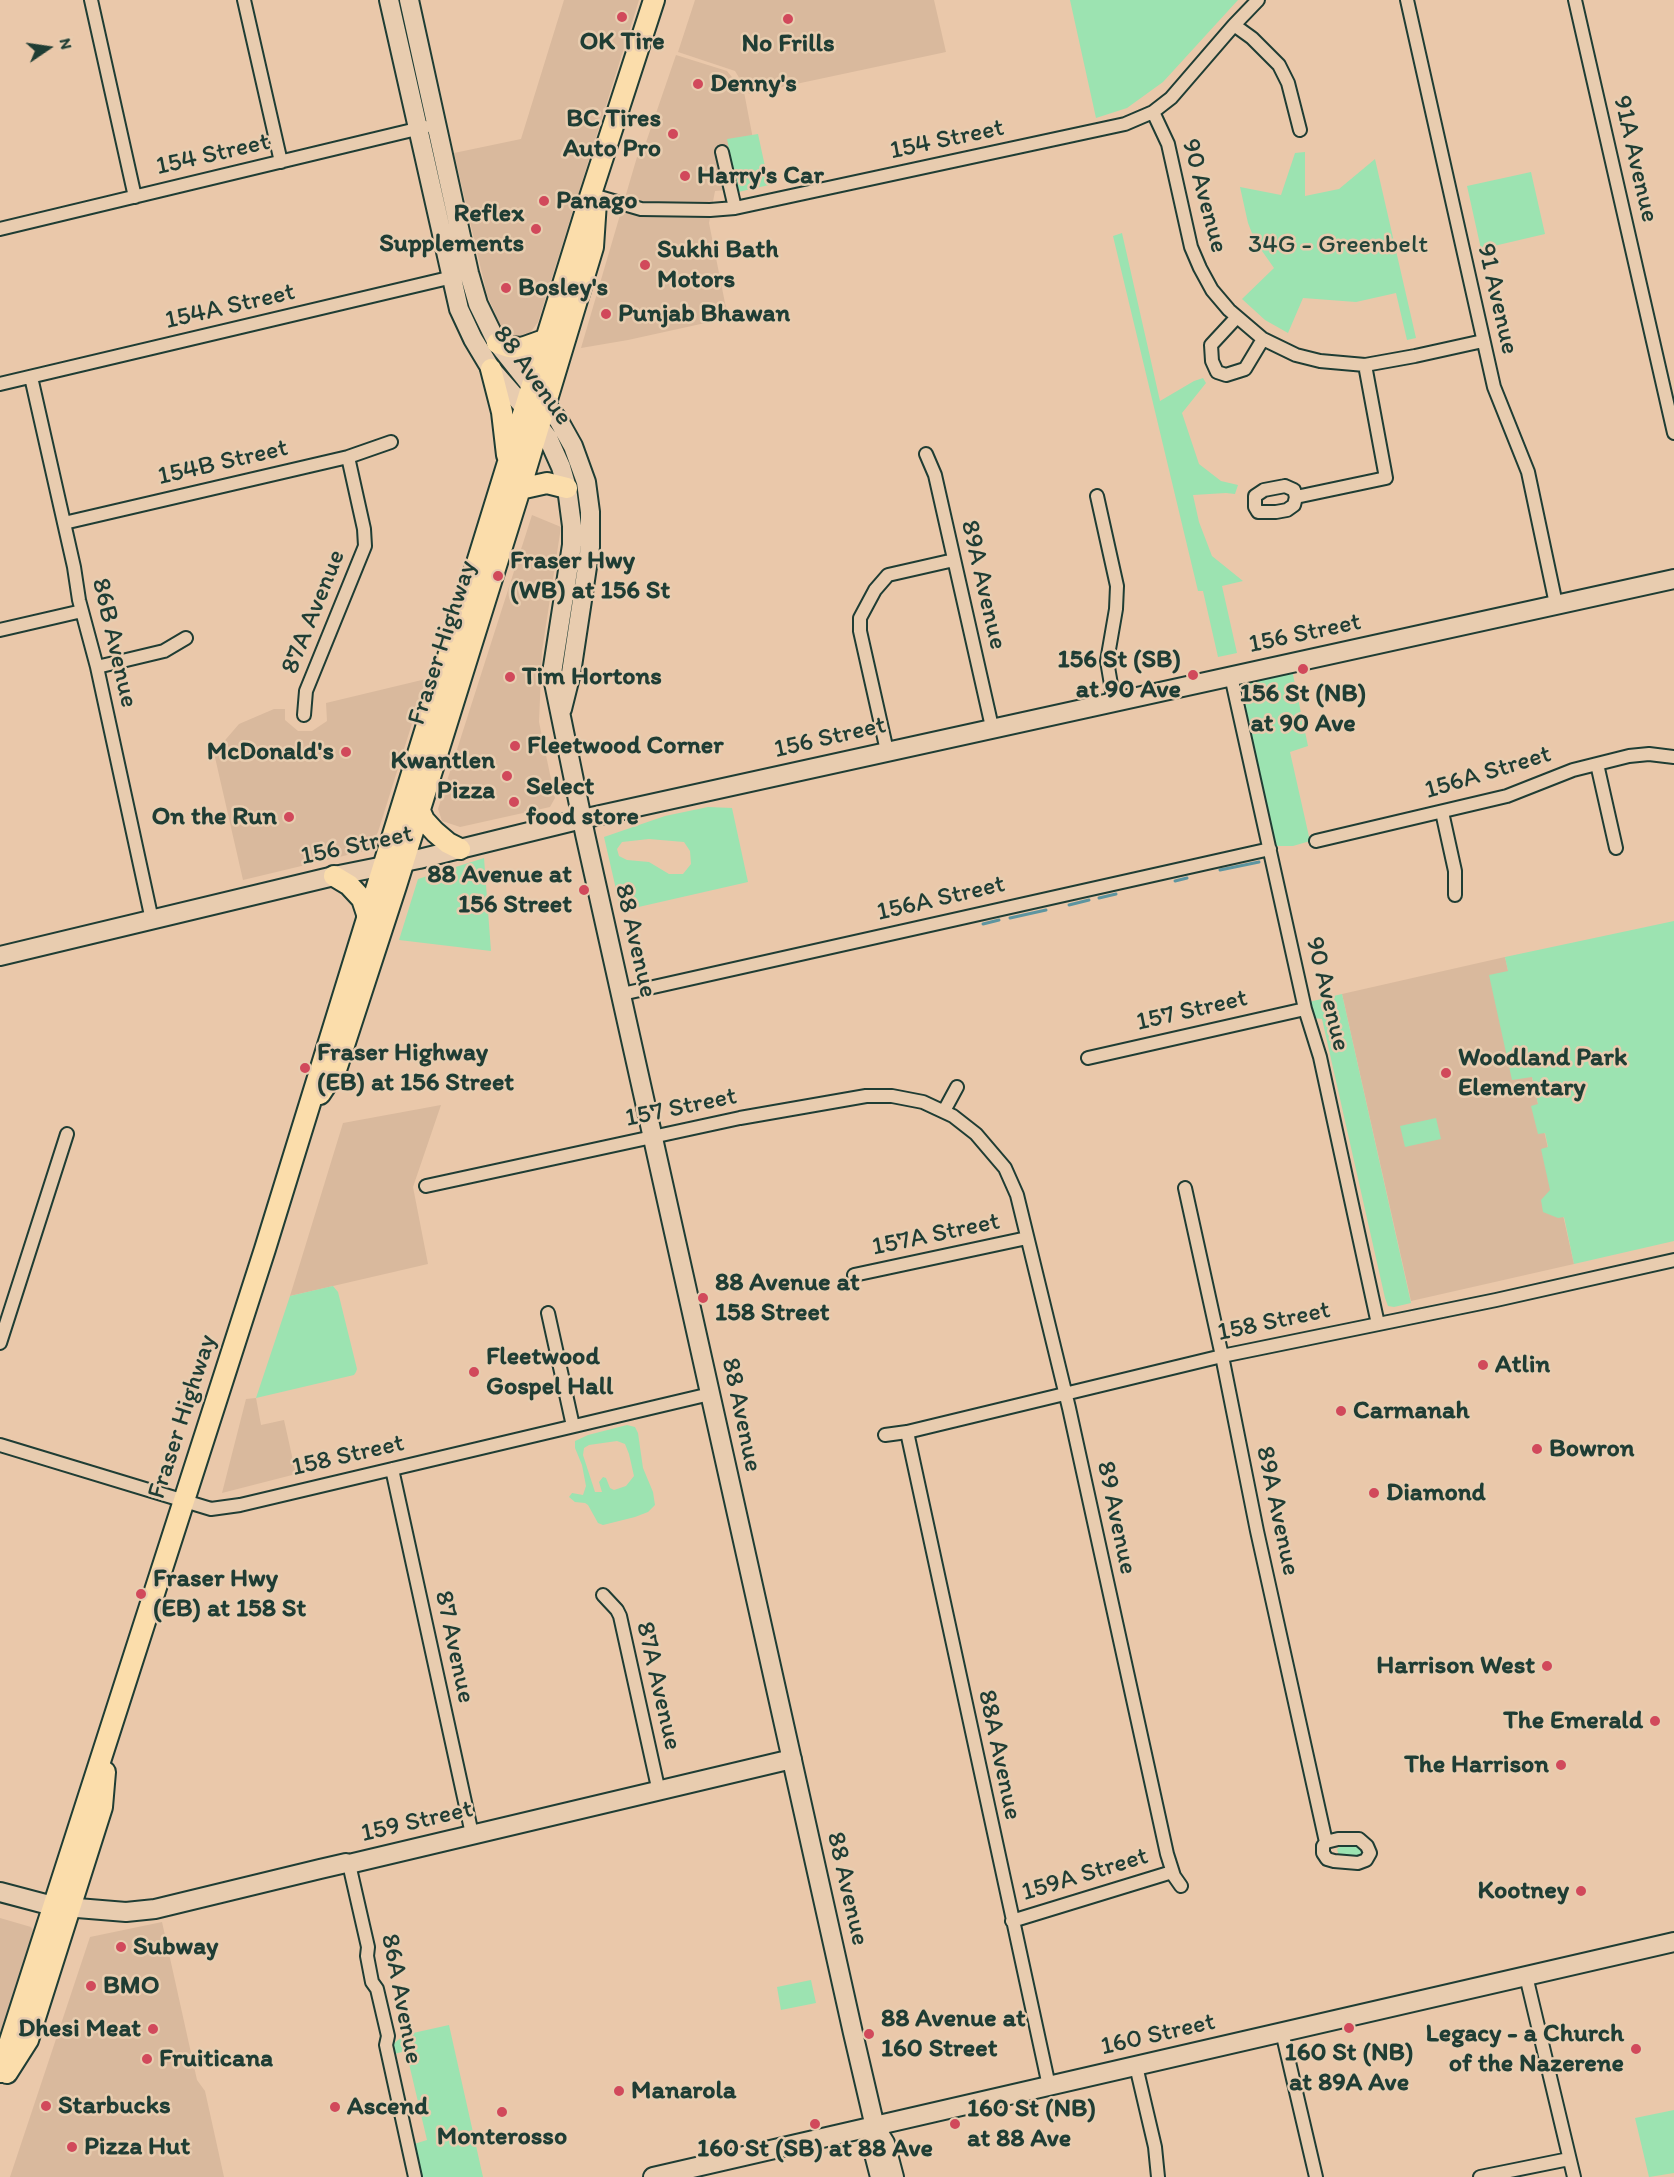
<!DOCTYPE html>
<html>
<head>
<meta charset="utf-8">
<style>
	body { margin:0 }
	#map { position:relative; width:1674px; height:2177px; overflow:hidden; background:#eac8aa; font-family:Itim,sans-serif }
	canvas { display:block }
	.north { position:absolute; left:18px; top:18px; width:60px; height:60px; -webkit-text-stroke:4px #e8ccaf; paint-order:stroke; rotate:77deg; font-size:16px; font-weight:700; line-height:24px; text-align:center; color:#1f3d34 }
	.north::after { content:''; display:block; margin:auto; width:21px; height:27px; background:#1f3d34; clip-path:polygon(50% 0,100% 100%,50% 72%,0 100%) }
</style>
</head>
<body>
<div id="map">
<canvas width="1674" height="2177"></canvas>
<div class="north">N</div>
</div>
<script>
const ctx = document.querySelector('canvas').getContext('2d');
ctx.lineJoin = 'round';
function fillPath(path, color) {
  ctx.fillStyle = color;
  ctx.fill(path, 'evenodd');
}
function poly(rows) {
  const path = new Path2D();
  for (const r of rows) {
    path.moveTo(r[0], r[1]);
    for (let i = 2; i < r.length; i += 2) path.lineTo(r[i], r[i + 1]);
  }
  return path;
}
function strokePath(path, color, width, dash) {
  ctx.strokeStyle = color;
  ctx.lineWidth = width;
  ctx.lineCap = dash ? 'butt' : 'round';
  ctx.setLineDash(dash || []);
  ctx.stroke(path);
}
function label(font, color, halo, rows, align = 'center') {
  ctx.font = font + ' Itim,sans-serif';
  ctx.lineWidth = 5;
  ctx.setLineDash([]);
  ctx.textBaseline = 'middle';
  ctx.strokeStyle = halo;
  ctx.fillStyle = color;
  for (const [text, x, y, turn = 0] of rows) {
    ctx.save();
    ctx.translate(x, y);
    ctx.rotate((+turn || 0) * Math.PI / 180);
    ctx.textAlign = isNaN(turn) ? turn : align;
    if (halo) ctx.strokeText(text, 0, 0);
    ctx.fillText(text, 0, 0);
    ctx.restore();
  }
}
const built = poly([
	[564,0,639,0,538,322,530,333,517,339,502,329,487,295,454,153,521,139],
	[695,0,934,0,946,52,749,94,735,71,678,52],
	[676,55,727,71,744,92,753,139,739,189,715,191,709,223,728,318,628,340,581,348,637,157,642,154],
	[532,515,561,527,542,651,539,722,555,798,550,807,460,827,442,821,438,809],
	[426,679,378,832,370,847,364,851,243,880,214,753,239,724,274,709,285,709,285,720,298,731,312,731,327,721,326,703],
	[1505,957,1574,1264,1411,1301,1342,994],
	[441,1105,413,1187,428,1264,290,1296,343,1123],
	[256,1398,261,1425,284,1420,296,1474,222,1493,246,1399],
	[0,1918,31,1927,34,1932,0,2037],
	[162,1922,197,2080,205,2091,224,2177,10,2177,90,1937]
]);
const green = poly([
	[1070,0,1238,0,1163,82,1127,108,1096,118],
	[758,134,769,185,738,192,727,139],
	[1305,152,1305,196,1339,189,1375,159,1416,338,1407,340,1396,293,1356,302,1303,298,1288,333,1265,320,1242,299,1274,268,1255,241,1248,223,1240,187,1281,195,1295,153],
	[1531,172,1545,234,1481,249,1467,186],
	[1122,233,1160,401,1194,381,1203,378,1206,383,1182,413,1199,464,1221,481,1238,485,1235,494,1226,493,1193,495,1199,522,1212,556,1243,581,1222,586,1237,653,1218,657,1203,591,1198,591,1113,236],
	[1292,670,1308,746,1290,752,1310,841,1293,846,1277,846,1273,841,1239,690,1241,684,1245,681],
	[708,807,732,808,748,882,621,911,604,837,665,816],
	[649,839,684,842,690,851,691,864,683,874,669,874,649,862,627,860,619,856,617,849,622,842],
	[484,858,491,951,399,940,418,879],
	[1674,921,1674,1241,1574,1264,1564,1217,1558,1218,1543,1212,1541,1200,1550,1190,1541,1149,1548,1147,1545,1133,1538,1134,1531,1106,1538,1104,1532,1077,1512,1080,1489,975,1508,971,1505,957],
	[1342,994,1411,1303,1394,1307,1388,1306,1385,1298,1322,1019,1314,1018,1309,1002],
	[1436,1118,1441,1139,1405,1147,1400,1126],
	[333,1286,338,1292,357,1369,356,1372,354,1375,256,1398,290,1296],
	[627,1425,635,1427,638,1433,643,1468,653,1492,655,1505,648,1512,635,1517,603,1525,598,1523,588,1505,585,1503,575,1502,569,1497,572,1493,583,1495,586,1486,582,1465,575,1448,575,1441,588,1435],
	[617,1441,625,1444,629,1454,634,1476,626,1486,614,1490,610,1488,606,1478,603,1477,599,1482,602,1492,595,1492,583,1455,584,1448,589,1445],
	[1343,1845,1359,1845,1362,1847,1362,1855,1358,1857,1339,1856,1337,1849],
	[811,1980,816,2003,781,2010,777,1987],
	[449,2025,483,2177,421,2177,414,2144,427,2140,406,2051,394,2054,392,2045,404,2035],
	[1674,2110,1674,2173,1649,2177,1635,2118]
]);
const stream = poly([
	[1220,870,1259,862],
	[1175,881,1187,878],
	[1099,898,1116,894],
	[1069,905,1089,900],
	[1010,918,1046,910],
	[983,924,999,920]
]);
const street = poly([
	[91,0,135,197],
	[244,0,281,162],
	[1407,0,1494,387,1528,472,1556,604],
	[1575,0,1674,433],
	[1234,25,1252,38,1279,65,1288,83,1300,130],
	[1153,112,1168,144,1191,247,1200,268,1212,290,1229,310,1263,339,1296,355,1320,361,1365,365,1415,356,1483,341],
	[722,152,735,208],
	[596,196,641,209,710,210,735,208,1125,124,1153,112,1171,98,1234,25,1258,0],
	[0,229,425,127],
	[1236,318,1211,345,1212,361,1217,372,1226,375,1245,369,1263,339],
	[31,377,74,567,79,600,97,667,152,920],
	[0,384,457,276],
	[926,454,935,475,992,727],
	[1285,486,1294,490,1296,497,1294,505,1287,510,1276,512,1258,512,1255,507,1255,496,1264,490,1285,486],
	[1097,496,1117,586,1116,609,1107,661,1114,702],
	[1296,497,1386,478,1365,365],
	[64,523,348,457,391,442],
	[0,630,82,611],
	[97,667,164,651,186,638],
	[1231,676,1305,1009,1320,1057,1378,1324],
	[304,715,306,691,365,546,364,529,348,457],
	[887,751,860,631,860,618,875,590,888,575,954,560],
	[1597,764,1616,848],
	[1442,812,1455,871,1455,895],
	[1316,841,1507,796,1573,770,1629,756,1649,754,1674,757],
	[622,994,1270,849],
	[1088,1058,1305,1009],
	[944,1111,957,1087],
	[426,1186,740,1118,866,1096,892,1096,923,1102,953,1116,976,1134,1005,1168,1017,1195,1069,1408,1167,1854,1174,1876,1181,1886],
	[1185,1188,1222,1356,1257,1531,1326,1842,1323,1846,1323,1853,1327,1859,1334,1861,1358,1863,1366,1860,1370,1853,1367,1846,1359,1839,1338,1839,1326,1842],
	[854,1275,1027,1238],
	[548,1313,573,1426],
	[0,1343,67,1134],
	[907,1432,1049,2086],
	[885,1435,907,1432,1222,1356,1496,1300,1674,1260],
	[0,1445,211,1509,240,1505,710,1394],
	[392,1469,472,1834],
	[603,1595,617,1610,620,1616,659,1792],
	[349,1864,368,1947,367,1956,372,1982,377,1989,388,2036,386,2045,415,2177],
	[1012,1921,1172,1872],
	[1526,1976,1574,2177],
	[1282,2032,1316,2177],
	[1136,2066,1155,2147,1158,2177],
	[1480,2177,1569,2159]
]);
const secondary = poly([
	[389,0,459,309,473,339,491,369,525,408,548,438,561,467,567,488,572,526,572,545,552,673,585,834,853,2033,875,2127,885,2143,894,2177],
	[409,0,469,273,478,304,497,343,559,421,573,446,586,482,590,512,590,547,571,673,562,709],
	[0,956,334,876,419,859,582,819,1674,579],
	[0,1892,53,1906,126,1912,155,1909,320,1869,346,1863,349,1864,792,1759],
	[875,2127,872,2146,880,2177],
	[653,2177,1674,1942]
]);
const primary = poly([
	[497,343,509,347,522,348,547,339],
	[491,369,502,412,507,455],
	[520,489,547,483,567,488],
	[419,809,424,820,435,832,448,843,460,849],
	[334,876,349,885,362,899,367,914,367,921],
	[320,1094,336,1070,396,886,520,489,593,247,596,202],
	[0,2072,265,1249,590,197,654,0],
	[7,2073,28,2040,102,1807,105,1772]
]);
const markers = [
	[622,17,6,"#d1495b"],
	[788,19,6,"#d1495b"],
	[698,84,6,"#d1495b"],
	[673,134,6,"#d1495b"],
	[685,176,6,"#d1495b"],
	[544,201,6,"#d1495b"],
	[536,229,6,"#d1495b"],
	[645,265,6,"#d1495b"],
	[506,288,6,"#d1495b"],
	[606,314,6,"#d1495b"],
	[498,576,6,"#d1495b"],
	[1303,669,6,"#d1495b"],
	[1193,675,6,"#d1495b"],
	[510,677,6,"#d1495b"],
	[515,746,6,"#d1495b"],
	[346,752,6,"#d1495b"],
	[507,776,6,"#d1495b"],
	[514,802,6,"#d1495b"],
	[289,817,6,"#d1495b"],
	[584,890,6,"#d1495b"],
	[305,1068,6,"#d1495b"],
	[1446,1073,6,"#d1495b"],
	[703,1298,6,"#d1495b"],
	[1483,1365,6,"#d1495b"],
	[474,1372,6,"#d1495b"],
	[1341,1411,6,"#d1495b"],
	[1537,1449,6,"#d1495b"],
	[1374,1493,6,"#d1495b"],
	[141,1594,6,"#d1495b"],
	[1547,1666,6,"#d1495b"],
	[1655,1721,6,"#d1495b"],
	[1561,1765,6,"#d1495b"],
	[1581,1891,6,"#d1495b"],
	[121,1947,6,"#d1495b"],
	[91,1986,6,"#d1495b"],
	[1349,2028,6,"#d1495b"],
	[153,2029,6,"#d1495b"],
	[869,2034,6,"#d1495b"],
	[1636,2049,6,"#d1495b"],
	[147,2059,6,"#d1495b"],
	[619,2091,6,"#d1495b"],
	[46,2106,6,"#d1495b"],
	[335,2107,6,"#d1495b"],
	[502,2112,6,"#d1495b"],
	[815,2124,6,"#d1495b"],
	[955,2124,6,"#d1495b"],
	[72,2147,6,"#d1495b"]
];
const poiNames = [
	["OK Tire",622,42,"center"],
	["No Frills",788,44,"center"],
	["Denny's",710,84],
	["BC Tires",661,119,"right"],
	["Auto Pro",661,149,"right"],
	["Harry's Car",697,176],
	["Panago",556,201],
	["Reflex",524,214,"right"],
	["Supplements",524,244,"right"],
	["Sukhi Bath",657,250],
	["Motors",657,280],
	["Bosley's",518,288],
	["Punjab Bhawan",618,314],
	["Fraser Hwy",510,561],
	["(WB) at 156 St",510,591],
	["156 St (SB)",1181,660,"right"],
	["at 90 Ave",1181,690,"right"],
	["Tim Hortons",522,677],
	["156 St (NB)",1303,694,"center"],
	["at 90 Ave",1303,724,"center"],
	["Fleetwood Corner",527,746],
	["McDonald's",334,752,"right"],
	["Kwantlen",495,761,"right"],
	["Pizza",495,791,"right"],
	["Select",526,787],
	["food store",526,817],
	["On the Run",277,817,"right"],
	["88 Avenue at",572,875,"right"],
	["156 Street",572,905,"right"],
	["Fraser Highway",317,1053],
	["(EB) at 156 Street",317,1083],
	["Woodland Park",1458,1058],
	["Elementary",1458,1088],
	["88 Avenue at",715,1283],
	["158 Street",715,1313],
	["Fleetwood",486,1357],
	["Gospel Hall",486,1387],
	["Atlin",1495,1365],
	["Carmanah",1353,1411],
	["Bowron",1549,1449],
	["Diamond",1386,1493],
	["Fraser Hwy",153,1579],
	["(EB) at 158 St",153,1609],
	["Harrison West",1535,1666,"right"],
	["The Emerald",1643,1721,"right"],
	["The Harrison",1549,1765,"right"],
	["Kootney",1569,1891,"right"],
	["Subway",133,1947],
	["BMO",103,1986],
	["88 Avenue at",881,2019],
	["160 Street",881,2049],
	["Dhesi Meat",141,2029,"right"],
	["Legacy - a Church",1624,2034,"right"],
	["of the Nazerene",1624,2064,"right"],
	["160 St (NB)",1349,2053,"center"],
	["at 89A Ave",1349,2083,"center"],
	["Fruiticana",159,2059],
	["Manarola",631,2091],
	["Starbucks",58,2106],
	["Ascend",347,2107],
	["160 St (NB)",967,2109],
	["at 88 Ave",967,2139],
	["Monterosso",502,2137,"center"],
	["Pizza Hut",84,2147],
	["160 St (SB) at 88 Ave",815,2149,"center"]
];
const streetNames = [
	["154 Street",947,140,-12],
	["154 Street",213,155,-13],
	["91A Avenue",1635,159,77],
	["90 Avenue",1204,196,75],
	["91 Avenue",1497,299,77],
	["154A Street",230,307,-13],
	["88 Avenue",532,376,54],
	["154B Street",223,463,-13],
	["89A Avenue",983,585,77],
	["87A Avenue",314,612,-68],
	["156 Street",1305,634,-12],
	["86B Avenue",114,643,77],
	["Fraser Highway",443,643,-72],
	["156 Street",830,738,-13],
	["156A Street",1488,773,-17],
	["156 Street",357,846,-12],
	["156A Street",941,899,-13],
	["88 Avenue",635,941,77],
	["90 Avenue",1327,994,76],
	["157 Street",1192,1011,-13],
	["157 Street",681,1108,-12],
	["157A Street",936,1235,-12],
	["158 Street",1274,1322,-12],
	["88 Avenue",741,1415,78],
	["Fraser Highway",183,1417,-72],
	["158 Street",348,1456,-13],
	["89A Avenue",1277,1511,78],
	["89 Avenue",1116,1518,78],
	["87 Avenue",454,1647,78],
	["87A Avenue",658,1686,77],
	["88A Avenue",999,1755,78],
	["159 Street",417,1822,-13],
	["159A Street",1085,1875,-17],
	["88 Avenue",847,1889,77],
	["86A Avenue",401,1999,79],
	["160 Street",1158,2035,-13]
];
const parkNames = [
	["34G - Greenbelt",1338,245]
];
fillPath(built, '#d9b99d');
fillPath(green, '#9ce3b1');
strokePath(stream, '#5d95a0', 3);
strokePath(street, '#1f3d34', 16);
strokePath(secondary, '#1f3d34', 22);
strokePath(primary, '#1f3d34', 24);
strokePath(street, '#e8ccaf', 12);
strokePath(secondary, '#e8ccaf', 18);
strokePath(primary, '#fbddab', 20);
for (const [x, y, r, color] of markers) {
  const dot = new Path2D();
  dot.arc(x, y, r, 0, 2 * Math.PI);
  ctx.fillStyle = color;
  ctx.fill(dot);
  strokePath(dot, '#e8ccaf', 2);
}
label('bold 26px', '#1f3d34', '#e8ccaf', poiNames, 'left');
label('26px', '#1f3d34', '#e8ccaf', streetNames);
label('26px', '#25453a', '#e8ccaf', parkNames);
</script>
</body>
</html>
